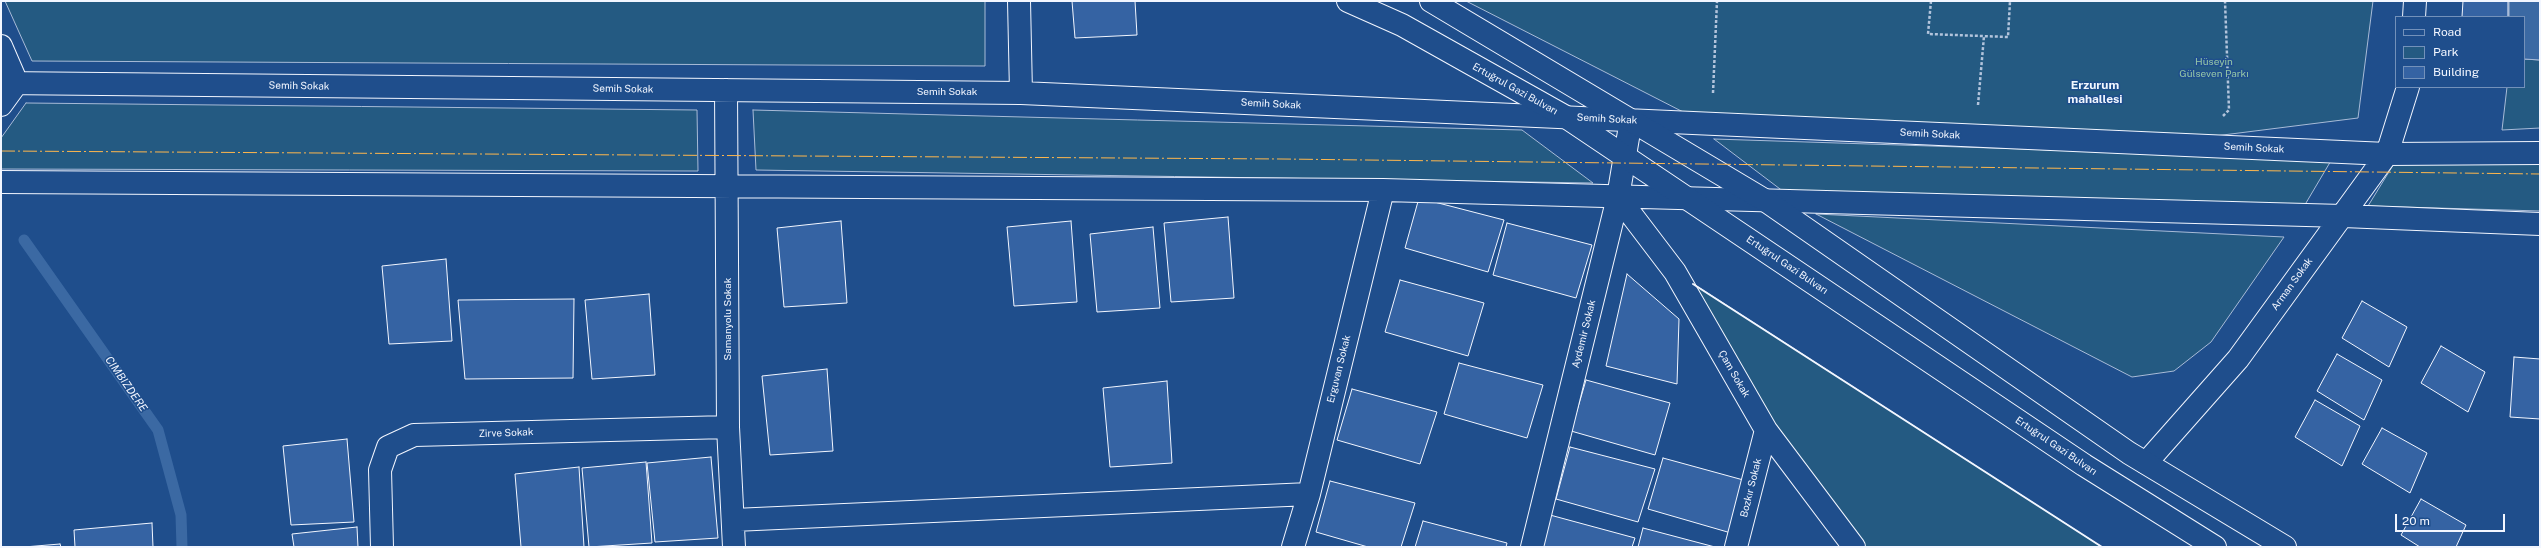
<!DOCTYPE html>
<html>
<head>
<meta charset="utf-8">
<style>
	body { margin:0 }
	#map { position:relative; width:2541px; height:548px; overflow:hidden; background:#1f4e8c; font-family:"Public Sans",sans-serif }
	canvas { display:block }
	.frame { position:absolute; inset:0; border:2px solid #f2f6ff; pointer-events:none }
	.legend { position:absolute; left:2395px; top:16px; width:130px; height:72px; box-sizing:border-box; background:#1f4e8c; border:1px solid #7391ba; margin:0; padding:5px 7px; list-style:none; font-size:12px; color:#f2f6ff }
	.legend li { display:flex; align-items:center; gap:8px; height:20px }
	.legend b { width:20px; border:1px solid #7391ba }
	.scale { position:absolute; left:2395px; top:514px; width:110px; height:18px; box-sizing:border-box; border:2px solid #f2f6ff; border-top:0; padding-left:5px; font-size:12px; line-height:14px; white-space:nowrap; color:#f2f6ff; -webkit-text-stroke:3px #1f4e8c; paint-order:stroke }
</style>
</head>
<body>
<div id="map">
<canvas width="2541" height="548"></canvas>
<div class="frame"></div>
<ul class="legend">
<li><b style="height:5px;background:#1f4e8c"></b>Road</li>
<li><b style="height:11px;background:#245a82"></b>Park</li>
<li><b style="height:11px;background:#3563a3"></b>Building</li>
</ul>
<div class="scale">20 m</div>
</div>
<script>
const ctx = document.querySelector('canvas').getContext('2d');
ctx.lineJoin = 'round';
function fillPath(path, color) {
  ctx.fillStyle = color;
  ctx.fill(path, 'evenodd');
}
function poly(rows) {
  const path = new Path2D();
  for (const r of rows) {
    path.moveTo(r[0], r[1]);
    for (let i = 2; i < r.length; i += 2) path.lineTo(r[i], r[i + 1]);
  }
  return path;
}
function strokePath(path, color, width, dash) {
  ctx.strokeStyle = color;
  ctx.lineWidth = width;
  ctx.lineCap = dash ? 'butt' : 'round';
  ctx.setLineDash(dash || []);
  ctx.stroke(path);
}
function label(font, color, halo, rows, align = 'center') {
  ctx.font = font + ' "Public Sans",sans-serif';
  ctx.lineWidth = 3;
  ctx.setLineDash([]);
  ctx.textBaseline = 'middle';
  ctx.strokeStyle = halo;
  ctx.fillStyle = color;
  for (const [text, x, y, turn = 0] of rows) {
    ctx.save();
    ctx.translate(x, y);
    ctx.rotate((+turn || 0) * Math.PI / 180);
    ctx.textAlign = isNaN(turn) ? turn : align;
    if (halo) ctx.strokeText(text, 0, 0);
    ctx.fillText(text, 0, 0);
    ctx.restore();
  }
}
const green = poly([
	[5,1,985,1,985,66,32,61,5,1],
	[1466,1,2373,1,2358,118,2215,136,1691,116,1466,1],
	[2524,59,2540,60,2540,128,2502,130,2507,87,2524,87,2524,59],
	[26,103,697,110,698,171,1,169,1,138,26,103],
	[753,110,1522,130,1593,183,756,170,753,110],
	[1714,139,2332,159,2303,208,1784,192,1714,139],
	[2395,162,2540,162,2540,211,2368,206,2395,162],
	[1816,214,2284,237,2211,342,2174,371,2132,377,1816,214],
	[1675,272,2102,547,1854,547,1675,272]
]);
const water = poly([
	[2509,1,2540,1,2540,60,2524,59,2524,17,2509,17,2509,1]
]);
const stream = poly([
	[24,240,158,430,181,515,182,547]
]);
const building = poly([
	[1072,1,1135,1,1137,35,1075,38,1072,1],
	[2463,1,2508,1,2508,17,2462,17,2463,1],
	[1419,198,1504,220,1488,272,1405,248,1419,198],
	[1228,217,1234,298,1171,302,1164,223,1228,217],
	[841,221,847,303,784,307,777,228,841,221],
	[1071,221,1077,302,1014,306,1007,227,1071,221],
	[1507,223,1592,245,1576,298,1493,275,1507,223],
	[1153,227,1160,308,1097,312,1090,234,1153,227],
	[446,259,452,341,389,344,382,266,446,259],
	[1627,274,1679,319,1677,384,1606,366,1627,274],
	[1400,280,1484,303,1468,356,1385,332,1400,280],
	[649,294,655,375,592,379,585,300,649,294],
	[574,299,573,378,465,379,458,300,574,299],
	[2362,301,2407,327,2389,367,2342,338,2362,301],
	[2441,346,2485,372,2468,412,2421,383,2441,346],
	[2337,354,2382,380,2364,420,2317,391,2337,354],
	[2514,357,2540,359,2540,419,2510,417,2514,357],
	[1459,363,1543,385,1527,438,1444,414,1459,363],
	[827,369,833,451,770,455,762,376,827,369],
	[1586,380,1670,403,1655,455,1571,431,1586,380],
	[1167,381,1172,463,1110,467,1103,388,1167,381],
	[1352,389,1437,412,1420,464,1337,440,1352,389],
	[2315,400,2360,426,2342,466,2295,437,2315,400],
	[2382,428,2427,453,2410,493,2362,464,2382,428],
	[347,439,354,522,291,525,283,446,347,439],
	[1570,447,1655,469,1638,522,1556,499,1570,447],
	[711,457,718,538,655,542,647,463,711,457],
	[1663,458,1747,481,1731,533,1648,509,1663,458],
	[646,462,652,543,589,547,582,468,646,462],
	[579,467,584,547,521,547,515,474,579,467],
	[1330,481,1415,503,1401,547,1368,547,1316,532,1330,481],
	[2421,499,2466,525,2456,547,2420,547,2401,535,2421,499],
	[1550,515,1635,538,1632,547,1541,547,1550,515],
	[1423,521,1507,543,1506,547,1415,547,1423,521],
	[152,523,153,547,75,547,74,530,152,523],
	[357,527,358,547,294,547,292,534,357,527],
	[1643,528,1715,547,1638,547,1643,528],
	[60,544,61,547,24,547,60,544]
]);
const path = poly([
	[1931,1,1928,34,2008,37,2010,1],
	[1713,93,1717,1],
	[1978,105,1984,36],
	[2223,116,2229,110,2225,1]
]);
const minor = poly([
	[1019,1,1021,93],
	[2414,17,2415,1],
	[1,46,17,83],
	[1,83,1021,93,2387,154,2540,153],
	[726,90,728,427,734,547],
	[1,105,17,83],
	[1,182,1383,190,2343,216,2540,224],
	[1618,197,1675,272,1766,430,1854,547],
	[2146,463,2238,359,2387,154,2408,87],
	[734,520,1309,494],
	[382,547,380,470,388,447,414,435,728,427],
	[1293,547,1309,494,1383,190],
	[1532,547,1618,197,1631,120],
	[1736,547,1766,430]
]);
const major = poly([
	[1348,1,1402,25,1566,117,2084,465,2215,547],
	[1431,1,1766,201,2129,453,2285,547]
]);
const wall = poly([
	[1693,284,2102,547]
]);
const power = poly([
	[1,151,1282,159,2540,174]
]);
const parkNames = [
	["Hüseyin",2214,62],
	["Gülseven Parkı",2214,74]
];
const streetNames = [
	["Semih Sokak",299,86,1],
	["Semih Sokak",623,89,1],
	["Ertuğrul Gazi Bulvarı",1515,89,29],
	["Semih Sokak",947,92],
	["Semih Sokak",1271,104,3],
	["Semih Sokak",1607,119,3],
	["Semih Sokak",1930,134,3],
	["Semih Sokak",2254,148,3],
	["Ertuğrul Gazi Bulvarı",1787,265,34],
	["Arman Sokak",2292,284,-54],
	["Samanyolu Sokak",728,319,-90],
	["Aydemir Sokak",1584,334,-76],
	["Erguvan Sokak",1339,369,-76],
	["Çam Sokak",1734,374,60],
	["Zirve Sokak",506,433,-2],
	["Ertuğrul Gazi Bulvarı",2056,446,34],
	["Bozkır Sokak",1751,488,-76]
];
const waterNames = [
	["CIMBIZDERE",126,384,55]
];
const quarterNames = [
	["Erzurum",2095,85],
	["mahallesi",2095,99]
];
fillPath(green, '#245a82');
strokePath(green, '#a8bbd7', 1);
fillPath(water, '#3b69a3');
strokePath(water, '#a8bbd7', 1);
strokePath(stream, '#3b69a3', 11);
fillPath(building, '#3563a3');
strokePath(building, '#f2f6ff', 1);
strokePath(minor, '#f2f6ff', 24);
strokePath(major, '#f2f6ff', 24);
strokePath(path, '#b3c4dc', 2.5, [3, 2]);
strokePath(minor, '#1f4e8c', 22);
strokePath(major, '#1f4e8c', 22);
strokePath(wall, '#f2f6ff', 2);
strokePath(power, '#ffb74d', 1, [14, 3, 2, 3]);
label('10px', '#97c8a6', '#1f4e8c', parkNames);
label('10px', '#f2f6ff', '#1f4e8c', streetNames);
label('italic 11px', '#f2f6ff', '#1f4e8c', waterNames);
label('bold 12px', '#f2f6ff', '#1f4e8c', quarterNames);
</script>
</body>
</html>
